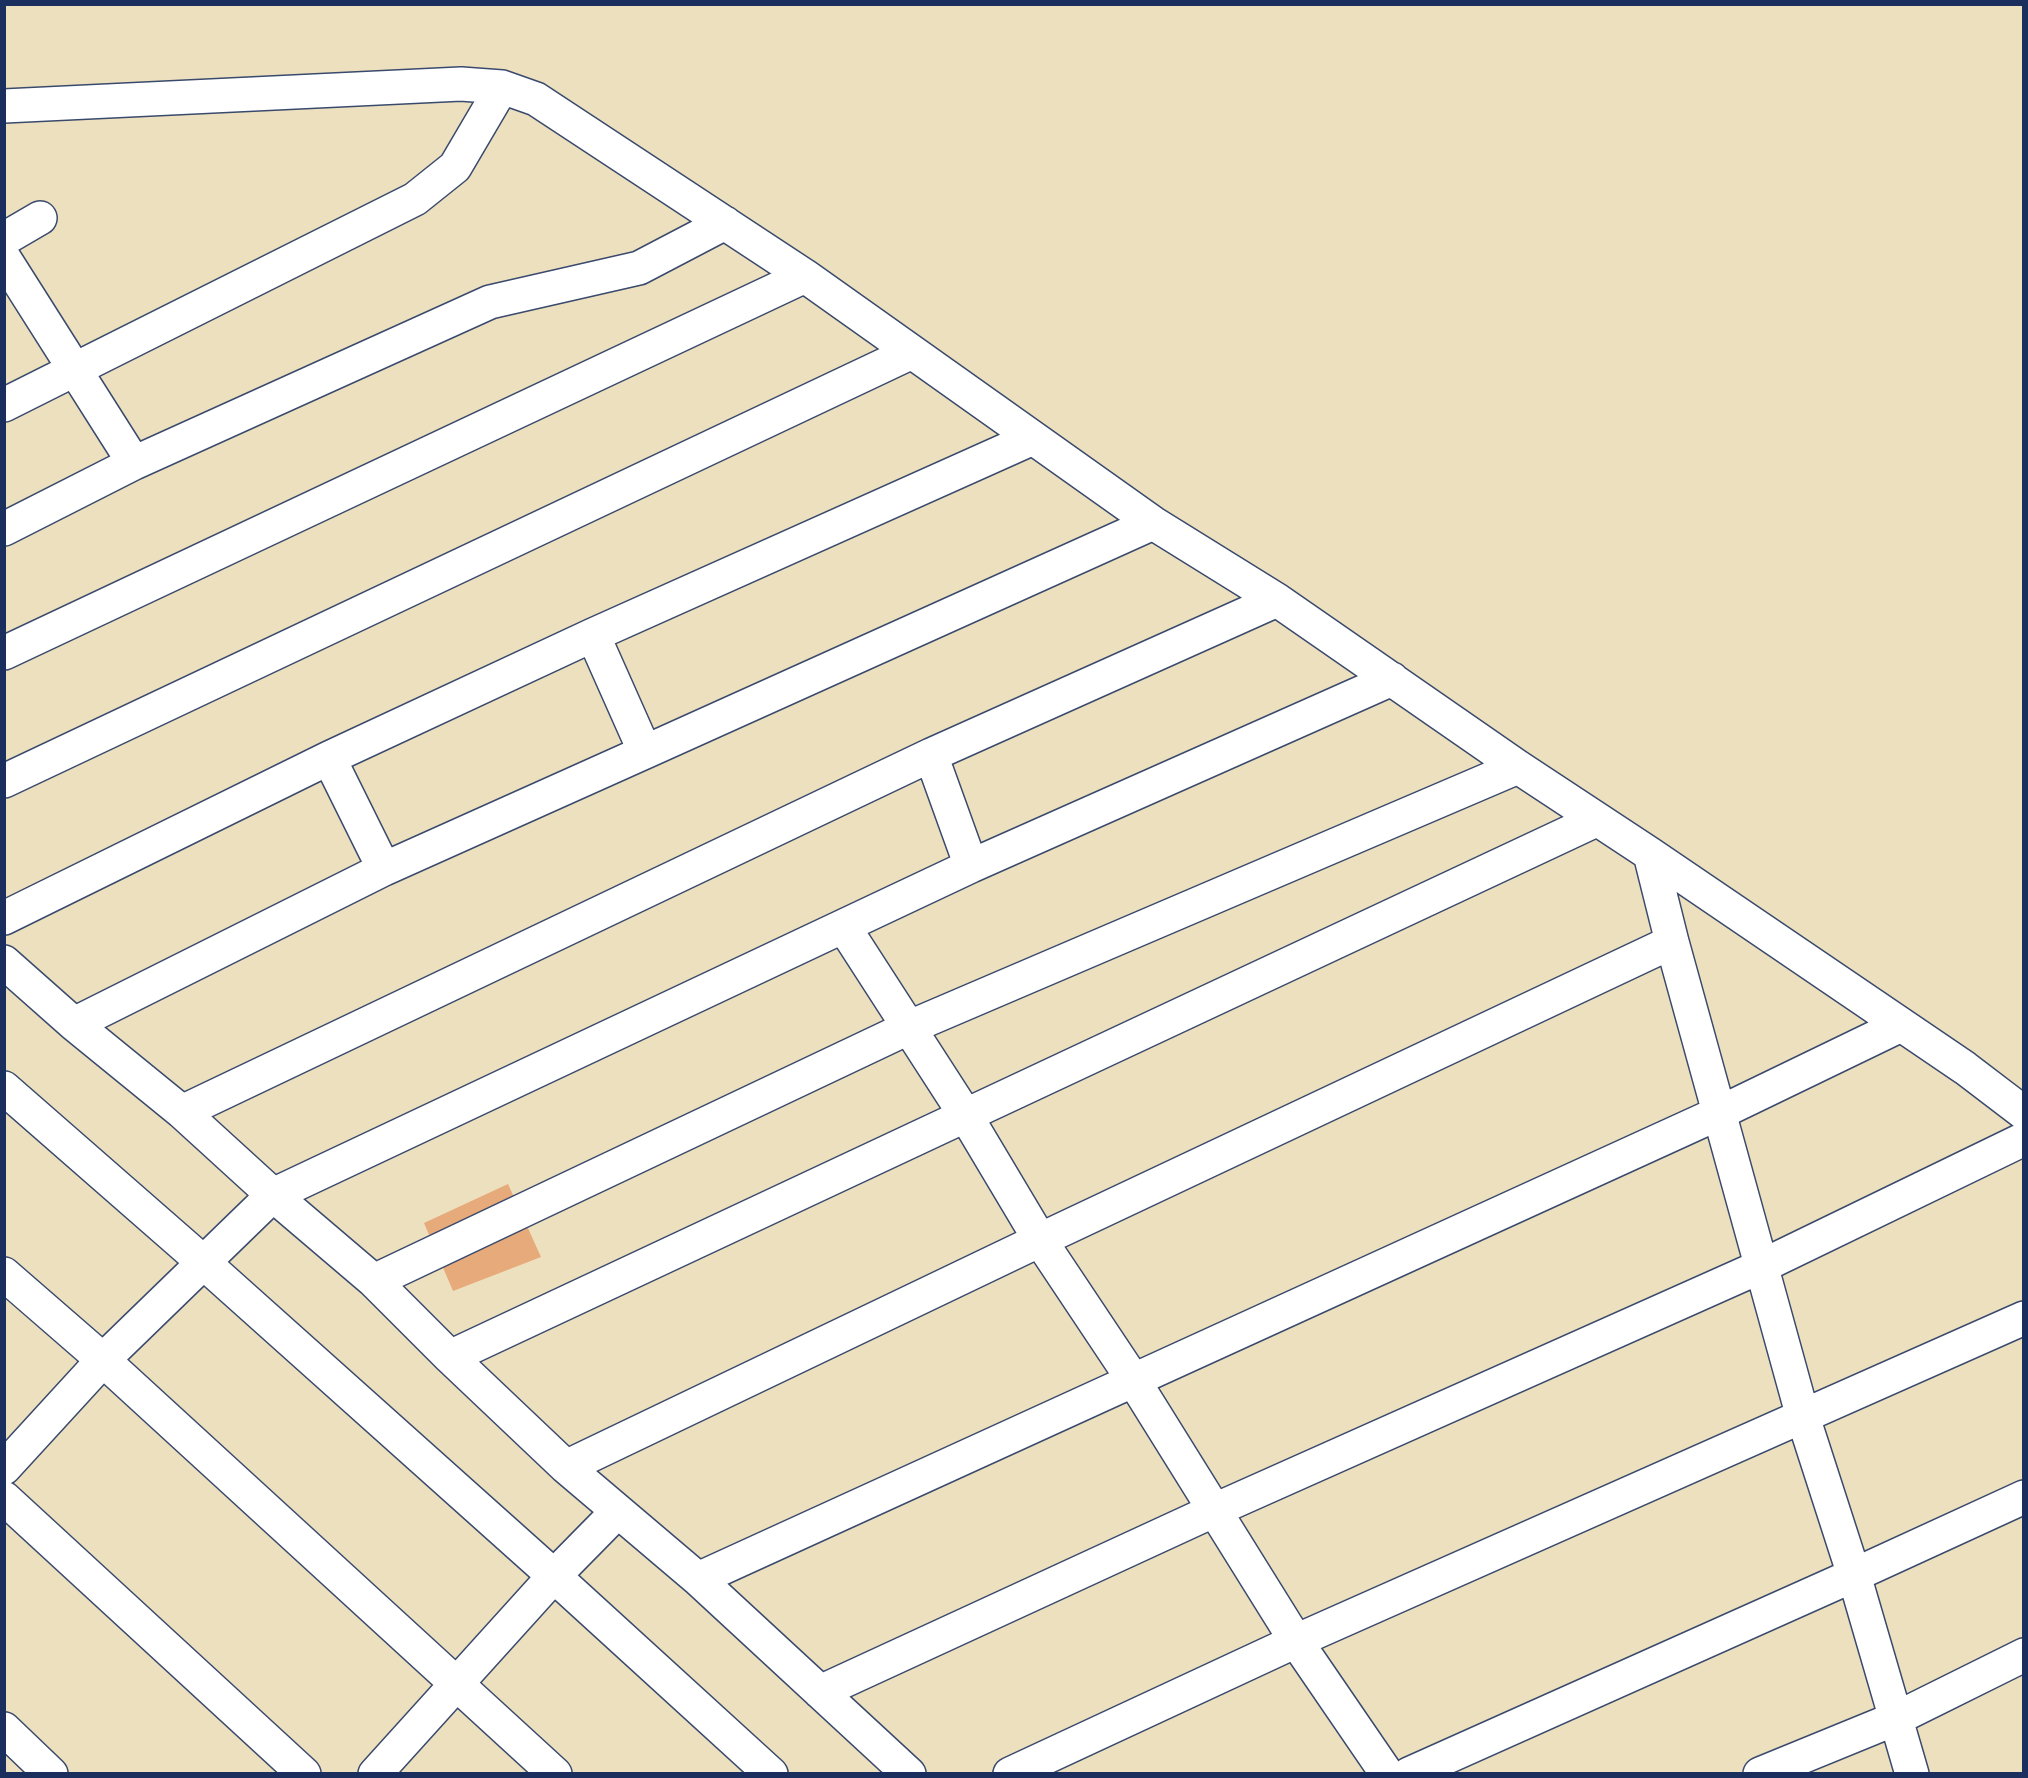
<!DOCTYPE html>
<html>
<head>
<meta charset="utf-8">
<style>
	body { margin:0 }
	#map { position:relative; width:2028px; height:1778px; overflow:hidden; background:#ede0bf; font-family:"Gochi Hand",sans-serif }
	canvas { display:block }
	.frame { position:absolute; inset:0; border:6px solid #1b2f5e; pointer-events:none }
</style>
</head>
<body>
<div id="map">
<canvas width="2028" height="1778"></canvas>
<div class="frame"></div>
</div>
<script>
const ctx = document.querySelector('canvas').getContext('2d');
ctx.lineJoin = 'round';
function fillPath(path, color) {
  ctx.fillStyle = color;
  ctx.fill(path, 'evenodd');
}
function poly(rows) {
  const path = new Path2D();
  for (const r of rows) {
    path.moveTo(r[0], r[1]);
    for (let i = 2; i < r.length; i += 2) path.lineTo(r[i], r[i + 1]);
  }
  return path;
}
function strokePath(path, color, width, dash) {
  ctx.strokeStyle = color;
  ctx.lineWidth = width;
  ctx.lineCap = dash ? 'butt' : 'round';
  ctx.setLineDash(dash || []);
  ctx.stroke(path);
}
const building = poly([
	[508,1184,541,1257,453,1291,424,1223]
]);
const minor = poly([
	[4,106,461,84,502,87,536,99,805,276,1153,523,1277,600,1518,767,1650,854,1965,1068,2024,1113],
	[4,239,40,218],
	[4,258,134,463],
	[4,405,415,199,455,167,502,87],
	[4,529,134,463,490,302,639,268,725,223],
	[4,653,805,276],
	[645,752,1153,523],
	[329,758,384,869],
	[4,781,912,352],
	[1650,854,1672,942,1803,1417,1854,1575,1912,1774],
	[971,866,1392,679],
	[4,918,329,758,593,635,1033,438],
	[844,927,966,1116,1040,1240,1134,1381,1296,1641,1387,1774],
	[4,962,74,1024,182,1112,273,1195,374,1281,450,1357,566,1467,698,1579,909,1774],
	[74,1024,384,869,645,752,593,635],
	[4,1088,203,1262,554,1576,771,1774],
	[182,1112,931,755],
	[4,1274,103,1360,555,1774],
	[374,1281,910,1027,1518,767],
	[450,1357,1596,820],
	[566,1467,1040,1240,1672,942],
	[4,1468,103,1360,273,1195,971,866,931,755,1277,600],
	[4,1498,304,1774],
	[698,1579,1719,1113,1901,1025],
	[820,1692,1215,1510,1762,1266,2024,1139],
	[4,1729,51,1774],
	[375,1774,554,1576,617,1512],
	[1010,1774,1296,1641,2024,1318],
	[1409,1774,1854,1575,2024,1497],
	[1760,1774,1897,1718,2024,1655]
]);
fillPath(building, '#e6aa7b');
strokePath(minor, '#3a4a6d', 36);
strokePath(minor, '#fff', 33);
</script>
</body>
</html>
